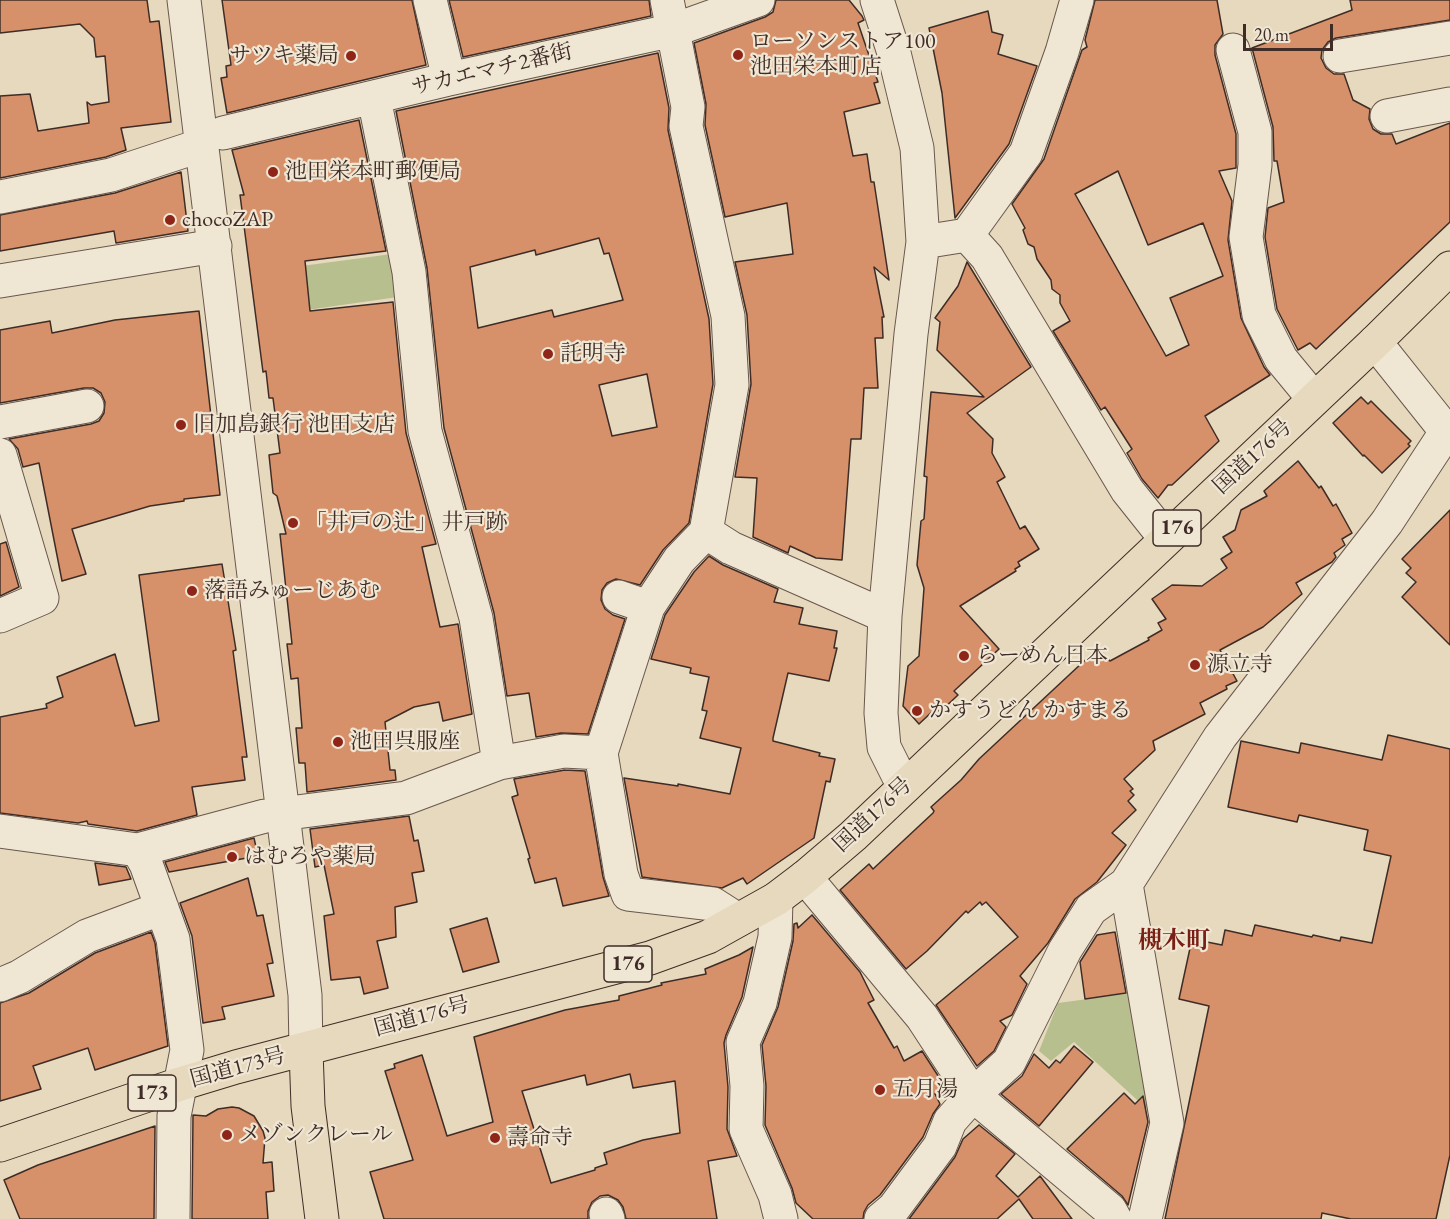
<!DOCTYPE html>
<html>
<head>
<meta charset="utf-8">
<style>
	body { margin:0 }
	#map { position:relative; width:1450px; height:1219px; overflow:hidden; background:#e6d9bd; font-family:"EB Garamond",serif }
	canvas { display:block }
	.scale { position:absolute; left:1243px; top:24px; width:90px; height:27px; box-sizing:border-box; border:3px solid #3f2c26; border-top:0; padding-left:8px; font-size:18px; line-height:21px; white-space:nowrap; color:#3f2c26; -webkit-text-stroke:4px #efe6d4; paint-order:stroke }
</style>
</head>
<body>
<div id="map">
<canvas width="1450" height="1219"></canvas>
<div class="scale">20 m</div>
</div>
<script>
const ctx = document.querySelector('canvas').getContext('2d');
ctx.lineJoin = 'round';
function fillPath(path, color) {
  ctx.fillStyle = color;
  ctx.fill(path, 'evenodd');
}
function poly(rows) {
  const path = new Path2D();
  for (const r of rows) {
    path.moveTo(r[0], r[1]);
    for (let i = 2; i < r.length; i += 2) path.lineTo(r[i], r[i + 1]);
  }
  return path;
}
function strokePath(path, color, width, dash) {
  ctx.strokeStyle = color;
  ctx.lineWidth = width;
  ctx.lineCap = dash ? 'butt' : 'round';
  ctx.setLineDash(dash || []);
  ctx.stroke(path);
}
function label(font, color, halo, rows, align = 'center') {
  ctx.font = font + ' "EB Garamond","Noto Serif JP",serif';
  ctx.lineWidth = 4.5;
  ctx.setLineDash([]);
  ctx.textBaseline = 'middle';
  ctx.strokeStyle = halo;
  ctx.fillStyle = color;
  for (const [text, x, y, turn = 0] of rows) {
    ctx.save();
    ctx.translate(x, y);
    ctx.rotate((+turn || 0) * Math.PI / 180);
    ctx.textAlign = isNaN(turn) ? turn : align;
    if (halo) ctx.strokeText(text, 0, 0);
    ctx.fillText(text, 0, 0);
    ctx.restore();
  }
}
const green = poly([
	[392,254,398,297,300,311,294,267],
	[1132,993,1148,1110,1074,1042,1051,1061,1039,1051,1058,1003]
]);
const building = poly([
	[0,0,147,0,150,22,159,21,171,122,121,128,126,150,106,157,0,178,0,96,30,94,38,131,89,123,87,102,91,105,109,102,105,56,96,57,94,38,80,24,0,33,0,0],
	[222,0,412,0,426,65,227,113,221,78,227,77,226,66,231,65,222,0],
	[449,0,649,0,651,16,463,57,449,0],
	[776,0,849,0,862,16,864,20,858,23,878,82,874,83,880,103,844,112,853,156,867,154,871,182,874,182,889,280,874,267,884,317,882,317,883,338,875,338,878,388,864,388,861,439,851,439,842,560,816,558,790,546,788,553,753,537,757,478,735,477,751,384,747,315,735,262,793,254,787,203,725,217,705,125,706,104,694,43,765,17,773,12,776,0],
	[1095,0,1217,0,1223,34,1215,45,1215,55,1236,134,1236,168,1219,171,1232,201,1228,240,1241,318,1264,367,1270,375,1205,416,1219,441,1172,485,1168,485,1158,498,1142,479,1127,453,1132,449,1105,407,1101,410,1053,331,1070,321,1060,303,1060,295,1052,289,1051,280,1037,259,1034,247,1028,244,1023,230,1025,228,1012,204,1044,159,1082,50,1087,47,1085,40,1095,0],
	[1118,171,1148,245,1203,223,1223,276,1170,298,1189,345,1166,356,1075,194,1118,171],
	[1350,0,1450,0,1450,20,1336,38,1328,42,1322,50,1321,58,1326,68,1334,74,1344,74,1353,100,1370,109,1369,119,1373,129,1381,134,1392,134,1396,144,1450,123,1450,222,1316,349,1310,343,1298,350,1277,309,1265,237,1268,208,1284,202,1277,161,1274,161,1273,127,1252,48,1352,10,1350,0],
	[988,11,992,32,1003,35,998,54,1037,66,1009,144,955,218,942,93,929,28,988,11],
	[658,53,669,108,668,130,709,319,713,384,689,523,663,550,640,585,616,579,607,583,602,590,601,600,605,609,613,615,625,619,588,734,561,733,536,737,529,693,507,696,494,613,444,428,427,268,396,111,658,53],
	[599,238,604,254,609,253,623,300,554,317,552,310,478,328,470,267,535,250,536,255,599,238],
	[647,374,657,427,612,436,599,385,647,374],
	[359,120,386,251,305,261,310,311,393,302,406,433,436,544,422,547,440,627,458,624,472,714,443,721,439,702,414,707,385,722,390,770,395,770,396,780,307,792,305,763,299,763,296,728,302,728,298,678,291,679,287,644,292,644,280,534,286,534,277,496,273,493,269,455,280,453,273,398,269,398,266,371,263,372,240,195,244,195,232,150,359,120],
	[181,172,188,231,116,243,114,231,0,251,0,215,115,193,181,172],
	[967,262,1031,367,967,413,993,439,992,453,1005,477,997,482,1020,529,1025,526,1039,549,1018,562,1020,566,1015,569,1016,571,960,606,999,649,954,691,958,695,940,712,936,708,919,724,903,706,908,666,919,656,924,588,917,565,921,521,924,519,927,477,924,476,931,392,984,397,937,350,940,322,935,318,958,286,967,262],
	[199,311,220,495,184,499,184,501,150,506,72,529,86,574,62,581,39,463,23,467,18,449,9,439,91,424,99,421,104,413,105,402,101,393,93,388,84,388,0,403,0,330,50,321,52,333,115,320,199,311],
	[1361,397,1368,404,1371,401,1411,441,1408,444,1410,446,1382,473,1364,455,1363,456,1333,423,1361,397],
	[1298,461,1319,488,1321,486,1333,506,1336,504,1352,533,1342,539,1345,545,1334,553,1336,557,1332,562,1296,583,1302,594,1263,627,1220,650,1237,681,1226,686,1227,689,1200,703,1205,714,1153,741,1155,750,1124,779,1133,789,1130,791,1134,795,1128,801,1136,810,1112,833,1126,845,1097,882,1075,899,1048,943,1020,976,1027,984,1012,1015,1000,1021,1006,1027,994,1051,977,1066,936,1005,1018,937,986,902,982,905,980,902,968,913,966,911,927,951,906,969,840,890,869,864,873,869,933,813,934,811,931,807,961,780,979,759,1098,648,1110,661,1149,640,1148,638,1162,630,1158,623,1166,619,1152,599,1172,585,1202,586,1227,568,1221,559,1232,552,1223,537,1235,530,1241,510,1267,496,1264,491,1298,461],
	[1450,510,1450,645,1402,597,1416,582,1406,573,1411,568,1402,559,1450,510],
	[6,542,19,587,0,596,0,544,6,542],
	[709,556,723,565,778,589,774,602,803,608,799,624,837,631,834,648,837,648,829,681,788,673,773,738,773,741,820,753,819,756,835,759,830,782,826,781,814,838,747,884,743,878,722,888,642,877,624,778,678,786,678,784,730,794,741,748,700,738,707,711,702,710,709,677,690,673,691,668,651,659,665,615,694,572,709,556],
	[222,564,236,650,233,651,247,757,242,757,245,780,192,787,197,815,137,831,88,824,87,821,78,823,0,813,0,717,47,708,46,704,63,697,57,677,115,654,135,726,159,721,139,575,222,564],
	[1388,735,1450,749,1450,1155,1436,1219,1351,1219,1322,1213,1321,1219,1165,1219,1209,1006,1179,999,1192,939,1222,945,1225,930,1252,936,1255,925,1312,937,1313,935,1340,941,1341,937,1372,943,1391,856,1364,850,1368,830,1299,815,1297,822,1228,807,1241,741,1299,753,1301,743,1382,760,1388,735],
	[565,770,585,771,603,877,609,896,563,906,556,878,535,883,528,859,530,858,512,797,518,795,514,779,565,770],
	[409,816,414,841,418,840,424,871,412,873,417,902,395,907,396,937,377,941,388,988,364,994,360,977,331,980,324,916,334,914,324,865,315,867,310,829,409,816],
	[254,838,258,856,169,872,165,862,254,838],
	[95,863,126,867,131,879,99,885,95,863],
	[248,878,257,916,263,915,273,963,267,964,274,996,222,1007,225,1019,203,1023,192,936,180,903,248,878],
	[812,915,860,972,874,1000,868,1003,894,1048,897,1046,904,1061,922,1051,946,1088,935,1094,940,1104,933,1114,923,1137,880,1195,868,1205,864,1212,863,1219,813,1219,796,1203,792,1188,765,1125,766,1086,762,1045,778,1007,793,941,794,924,797,923,798,928,812,915],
	[487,918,499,962,463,972,450,929,487,918],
	[151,932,155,943,168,1046,95,1070,88,1048,33,1066,41,1089,0,1101,0,1003,29,993,95,953,151,932],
	[1115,932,1126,993,1085,999,1080,962,1097,935,1115,932],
	[753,947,742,997,726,1035,724,1043,728,1087,727,1129,737,1156,708,1161,717,1219,626,1219,623,1207,618,1200,608,1195,600,1196,592,1202,588,1211,588,1219,384,1219,370,1172,413,1160,385,1071,395,1068,394,1064,422,1055,447,1136,493,1122,474,1037,565,1010,619,1000,619,996,662,985,661,983,706,974,705,969,739,955,753,947],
	[630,1074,633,1088,675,1081,680,1133,643,1140,604,1153,607,1164,595,1168,595,1170,551,1183,522,1091,585,1075,587,1085,630,1074],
	[1074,1046,1093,1062,1039,1126,1001,1094,1022,1076,1034,1054,1049,1068,1056,1060,1060,1063,1074,1046],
	[1124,1093,1135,1104,1143,1096,1148,1122,1128,1205,1122,1196,1067,1149,1124,1093],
	[232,1107,239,1108,254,1116,263,1131,265,1138,263,1163,272,1162,274,1191,266,1192,268,1219,192,1219,193,1115,206,1116,218,1109,232,1107],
	[979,1125,1015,1154,996,1176,1018,1197,1040,1176,1072,1219,1033,1219,1019,1199,997,1219,909,1219,955,1157,963,1139,979,1125],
	[155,1126,154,1219,20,1219,4,1180,38,1165,155,1126]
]);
const minor = poly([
	[184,0,305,995,306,1050],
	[430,0,449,79],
	[667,0,688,107,686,126,728,316,732,385,706,532,679,560,648,607,601,753,621,874,628,894,713,904,738,920],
	[877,0,894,53,917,148,923,242,911,334,885,616,881,713,884,747,904,787],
	[1233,50,1255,132,1255,165,1246,237,1259,315,1281,359,1314,399],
	[1340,56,1450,38],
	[374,98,409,272,425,431,476,618,499,763],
	[1387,116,1450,104],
	[223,133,449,79,674,30,758,0],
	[0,197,111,175,202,145],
	[967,235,1026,153,1062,52,1077,0],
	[923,242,967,235,987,257,1127,490,1166,539],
	[0,281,215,246],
	[1375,342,1450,436],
	[0,422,87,406],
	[0,455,42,598,0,616],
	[706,532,731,548,885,616],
	[619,597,648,607],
	[0,831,138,850,146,864,173,939,187,1050,174,1116,173,1219],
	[138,850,265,816,406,798,499,763,564,751,601,753],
	[805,877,922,1017,973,1095,1110,1210,1115,1219],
	[776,899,775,937,760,1003,743,1042,747,1086,746,1129,775,1195,781,1219],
	[0,985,19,977,87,936,162,908],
	[606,1214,608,1219],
	[881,1219,894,1208,940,1146,950,1121,973,1095,1009,1062,1065,950,1091,909,1126,884],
	[1145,1219,1167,1123,1126,884,1220,737,1387,522,1446,432]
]);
const highway = poly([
	[306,1050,308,1106,322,1219],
	[0,1145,180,1084,236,1067,650,958,708,937,776,899,805,877,853,836,1375,342,1450,268]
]);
const markers = [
	[738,55,6,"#8f2418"],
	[351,56,6,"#8f2418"],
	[273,172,6,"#8f2418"],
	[170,220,6,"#8f2418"],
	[548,354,6,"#8f2418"],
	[181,425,6,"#8f2418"],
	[293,523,6,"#8f2418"],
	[192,591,6,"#8f2418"],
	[964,656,6,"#8f2418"],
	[1195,665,6,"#8f2418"],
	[917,711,6,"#8f2418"],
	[338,742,6,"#8f2418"],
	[232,857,6,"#8f2418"],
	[880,1090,6,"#8f2418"],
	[227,1135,6,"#8f2418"],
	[495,1138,6,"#8f2418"]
];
const shields = [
	[1177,528,48],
	[628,964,48],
	[152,1093,48]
];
const shieldNames = [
	["176",1177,528],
	["176",628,964],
	["173",152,1093]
];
const poiNames = [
	["ローソンストア100",750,42],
	["池田栄本町店",750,67],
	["サツキ薬局",339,56,"right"],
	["池田栄本町郵便局",285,172],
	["chocoZAP",182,220],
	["託明寺",560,354],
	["旧加島銀行 池田支店",193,425],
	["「井戸の辻」 井戸跡",305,523],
	["落語みゅーじあむ",204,591],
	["らーめん日本",976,656],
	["源立寺",1207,665],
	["かすうどん かすまる",929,711],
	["池田呉服座",350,742],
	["はむろや薬局",244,857],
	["五月湯",892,1090],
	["メゾンクレール",239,1135],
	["壽命寺",507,1138]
];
const streetNames = [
	["サカエマチ2番街",492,70,-13],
	["国道176号",1253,457,-43],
	["国道176号",873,815,-43],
	["国道176号",422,1017,-15],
	["国道173号",238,1068,-15]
];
const neighbourhoodNames = [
	["槻木町",1174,941]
];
fillPath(green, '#b7bf8f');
fillPath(building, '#d6916a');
strokePath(building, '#3f2c26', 1.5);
strokePath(minor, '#69574c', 35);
strokePath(highway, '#3f2c26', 35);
strokePath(minor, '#efe6d4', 33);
strokePath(highway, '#e6d9bd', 33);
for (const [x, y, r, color] of markers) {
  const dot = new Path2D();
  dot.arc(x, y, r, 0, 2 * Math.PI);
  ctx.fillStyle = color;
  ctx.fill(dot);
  strokePath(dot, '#efe6d4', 2);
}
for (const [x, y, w] of shields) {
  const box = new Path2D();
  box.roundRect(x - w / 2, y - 18, w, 36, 4.5);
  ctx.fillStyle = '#efe6d4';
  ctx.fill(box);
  strokePath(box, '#3f2c26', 1.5);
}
label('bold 21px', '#3f2c26', null, shieldNames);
label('22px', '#3f2c26', '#efe6d4', poiNames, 'left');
label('22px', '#3f2c26', '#efe6d4', streetNames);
label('bold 24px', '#7a1f14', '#efe6d4', neighbourhoodNames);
</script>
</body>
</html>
